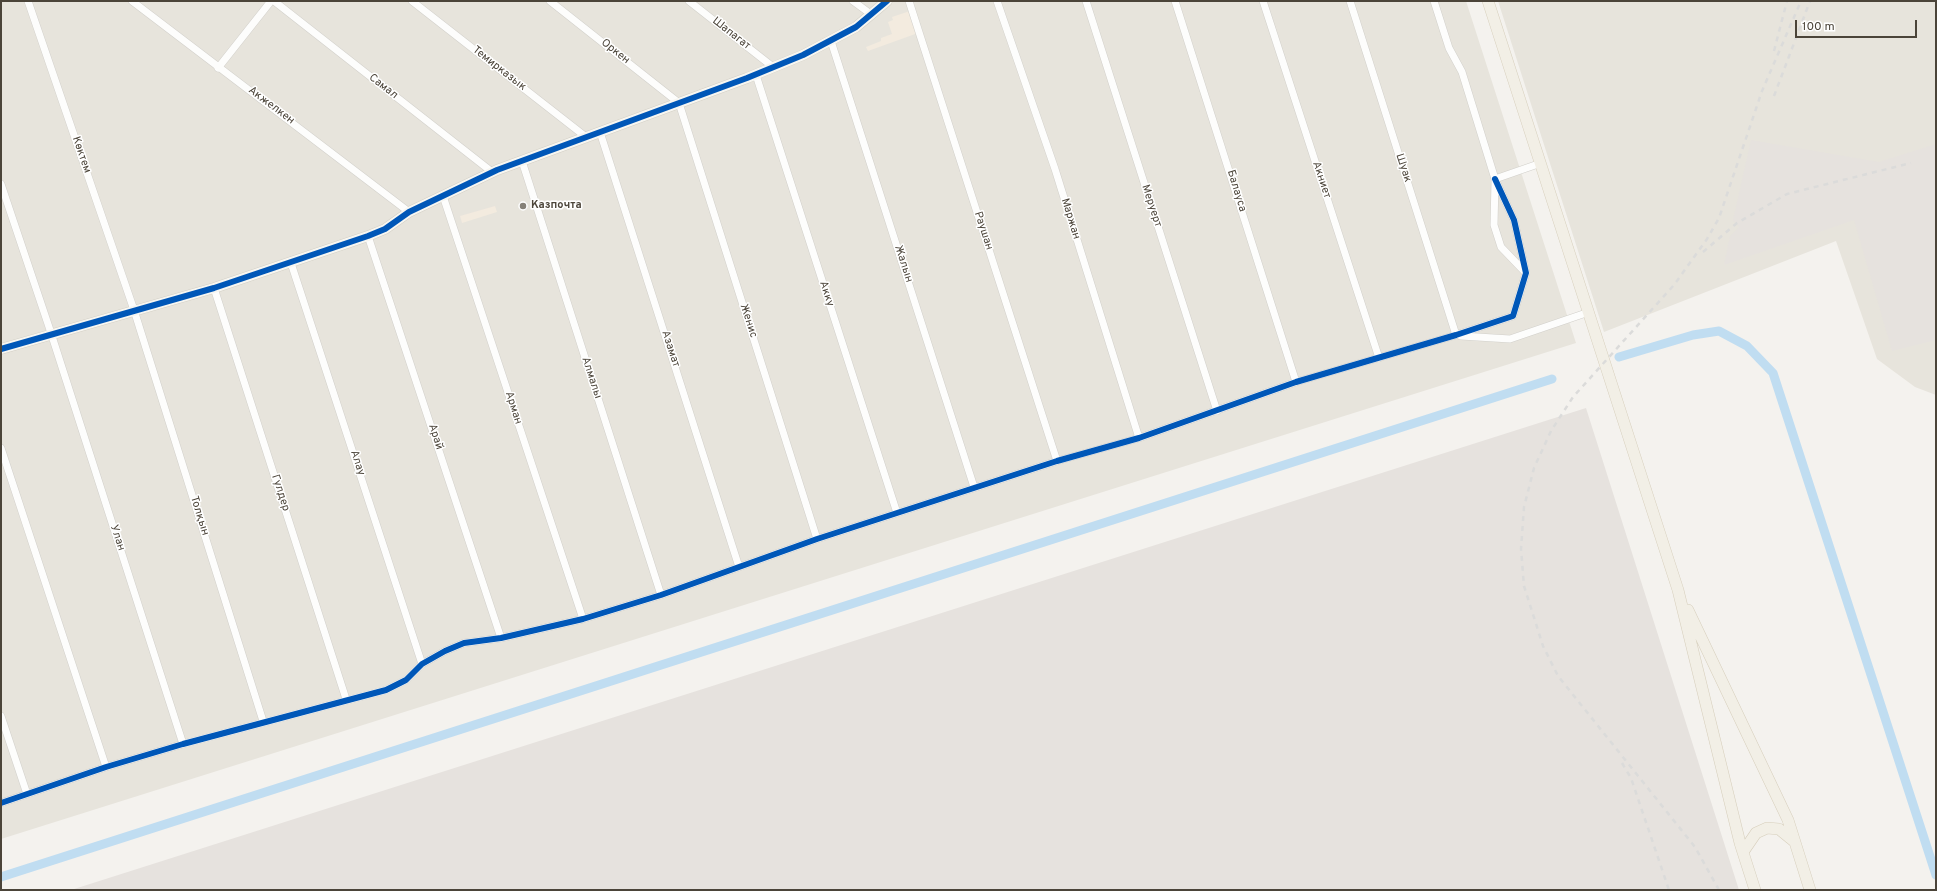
<!DOCTYPE html>
<html>
<head>
<meta charset="utf-8">
<style>
	body { margin:0 }
	#map { position:relative; width:1937px; height:891px; overflow:hidden; background:#f4f2ee; font-family:Overpass,sans-serif }
	canvas { display:block }
	.frame { position:absolute; inset:0; border:2px solid #4b4439; pointer-events:none }
	.scale { position:absolute; left:1795px; top:20px; width:122px; height:18px; box-sizing:border-box; border:2px solid #4b4439; border-top:0; padding-left:5px; font-size:12px; line-height:14px; white-space:nowrap; color:#4b4439; -webkit-text-stroke:3px #fff; paint-order:stroke }
</style>
</head>
<body>
<div id="map">
<canvas width="1937" height="891"></canvas>
<div class="frame"></div>
<div class="scale">100 m</div>
</div>
<script>
const ctx = document.querySelector('canvas').getContext('2d');
ctx.lineJoin = 'round';
function fillPath(path, color) {
  ctx.fillStyle = color;
  ctx.fill(path, 'evenodd');
}
function poly(rows) {
  const path = new Path2D();
  for (const r of rows) {
    path.moveTo(r[0], r[1]);
    for (let i = 2; i < r.length; i += 2) path.lineTo(r[i], r[i + 1]);
  }
  return path;
}
function strokePath(path, color, width, dash) {
  ctx.strokeStyle = color;
  ctx.lineWidth = width;
  ctx.lineCap = dash ? 'butt' : 'round';
  ctx.setLineDash(dash || []);
  ctx.stroke(path);
}
function label(font, color, halo, rows, align = 'center') {
  ctx.font = font + ' Overpass,sans-serif';
  ctx.lineWidth = 3;
  ctx.setLineDash([]);
  ctx.textBaseline = 'middle';
  ctx.strokeStyle = halo;
  ctx.fillStyle = color;
  for (const [text, x, y, turn = 0] of rows) {
    ctx.save();
    ctx.translate(x, y);
    ctx.rotate((+turn || 0) * Math.PI / 180);
    ctx.textAlign = isNaN(turn) ? turn : align;
    if (halo) ctx.strokeText(text, 0, 0);
    ctx.fillText(text, 0, 0);
    ctx.restore();
  }
}
const residential = poly([
	[1,1,1466,1,1576,343,1,839],
	[1498,1,1936,1,1936,395,1915,387,1877,359,1836,241,1604,332]
]);
const commercial = poly([
	[910,11,918,33,868,51,866,47,881,41,881,38,892,34,888,22,893,20,892,17],
	[495,206,497,212,462,223,460,216]
]);
const industrial = poly([
	[1751,140,1879,162,1936,144,1936,340,1892,351,1854,220,1724,265,1730,236,1739,227,1733,220],
	[1586,408,1739,890,71,890]
]);
const canal = poly([
	[1619,357,1693,335,1719,331,1747,346,1773,373,1936,875],
	[1,877,1552,379]
]);
const street = poly([
	[28,1,134,310,263,721],
	[132,1,409,212],
	[274,1,492,172],
	[412,1,586,137],
	[550,1,679,103,817,539],
	[689,1,773,67],
	[853,1,872,15],
	[909,1,1057,461],
	[997,1,1055,169,1139,438],
	[1086,1,1217,411],
	[1175,1,1296,382],
	[1263,1,1379,358],
	[1350,1,1456,335],
	[1434,1,1449,48,1462,72,1495,179,1541,163],
	[831,41,974,487],
	[218,68,271,1],
	[756,75,897,513],
	[600,132,739,567],
	[522,161,661,595],
	[1495,181,1494,225,1501,247,1525,272],
	[1,184,51,333,183,744],
	[443,196,583,619],
	[368,236,501,638],
	[291,263,422,664],
	[214,288,346,699],
	[1461,336,1510,339,1589,312],
	[1,448,106,767],
	[1,716,27,794],
	[1,803,106,767,183,744,386,690,406,680,422,664,445,651,464,643,501,638,583,619,661,595,817,539,1057,461,1139,438,1296,382,1456,335,1513,316,1526,273,1514,220,1495,179]
]);
const secondary = poly([
	[1,349,214,288,368,236,385,229,409,212,497,170,747,78,803,55,856,27,887,1]
]);
const primary = poly([
	[1488,1,1678,590,1740,843,1755,890],
	[1688,610,1788,820,1810,890],
	[1743,852,1756,833,1767,828,1779,829,1795,842]
]);
const rail = poly([
	[1774,51,1787,1],
	[1774,96,1810,1],
	[1703,252,1737,223,1787,194,1911,163],
	[1622,763,1631,778,1669,890],
	[1719,890,1695,847,1558,676,1543,646,1524,586,1521,549,1524,507,1534,468,1551,431,1573,397,1674,285,1707,239,1719,218,1762,91,1801,1]
]);
const cycleway = poly([
	[1,349,214,288,368,236,385,229,409,212,497,170,747,78,803,55,856,27,887,1],
	[1,803,106,767,183,744,386,690,406,680,422,664,445,651,464,643,501,638,583,619,661,595,817,539,1057,461,1139,438,1296,382,1456,335,1513,316,1526,273,1514,220,1495,179]
]);
const markers = [
	[523,206,4,"#868178"]
];
const streetNames = [
	["Шапагат",731,34,38],
	["Оркен",615,52,38],
	["Темирказык",499,69,38],
	["Самал",383,87,38],
	["Акжелкен",271,106,37],
	["Көктем",81,155,71],
	["Шуак",1403,168,72],
	["Акниет",1321,180,72],
	["Балауса",1236,191,73],
	["Меруерт",1151,206,72],
	["Маржан",1070,219,73],
	["Раушан",983,231,72],
	["Жалын",903,264,72],
	["Акку",826,294,72],
	["Женис",748,321,72],
	["Азамат",670,349,72],
	["Алмалы",591,378,72],
	["Арман",513,408,72],
	["Арай",435,437,72],
	["Алау",357,463,72],
	["Гулдер",280,493,72],
	["Толқын",199,516,73],
	["Улан",117,538,72]
];
const poiNames = [
	["Казпочта",531,206]
];
fillPath(residential, '#e7e4dc');
fillPath(commercial, '#f3ebdf');
fillPath(industrial, '#e6e2de');
strokePath(canal, '#c0ddf1', 9);
strokePath(street, '#d2d0cb', 8);
strokePath(secondary, '#d3cfc5', 11);
strokePath(primary, '#d6cebb', 12);
strokePath(street, '#fdfdfc', 7);
strokePath(secondary, '#f7f6f1', 10);
strokePath(primary, '#f2efe6', 11);
strokePath(rail, '#dbdbda', 2.5, [5, 5]);
strokePath(cycleway, '#0057b8', 6);
for (const [x, y, r, color] of markers) {
  const dot = new Path2D();
  dot.arc(x, y, r, 0, 2 * Math.PI);
  ctx.fillStyle = color;
  ctx.fill(dot);
  strokePath(dot, '#fff', 1.5);
}
label('11px', '#4b4439', '#fff', streetNames);
label('bold 11px', '#4b4439', '#fff', poiNames, 'left');
</script>
</body>
</html>
